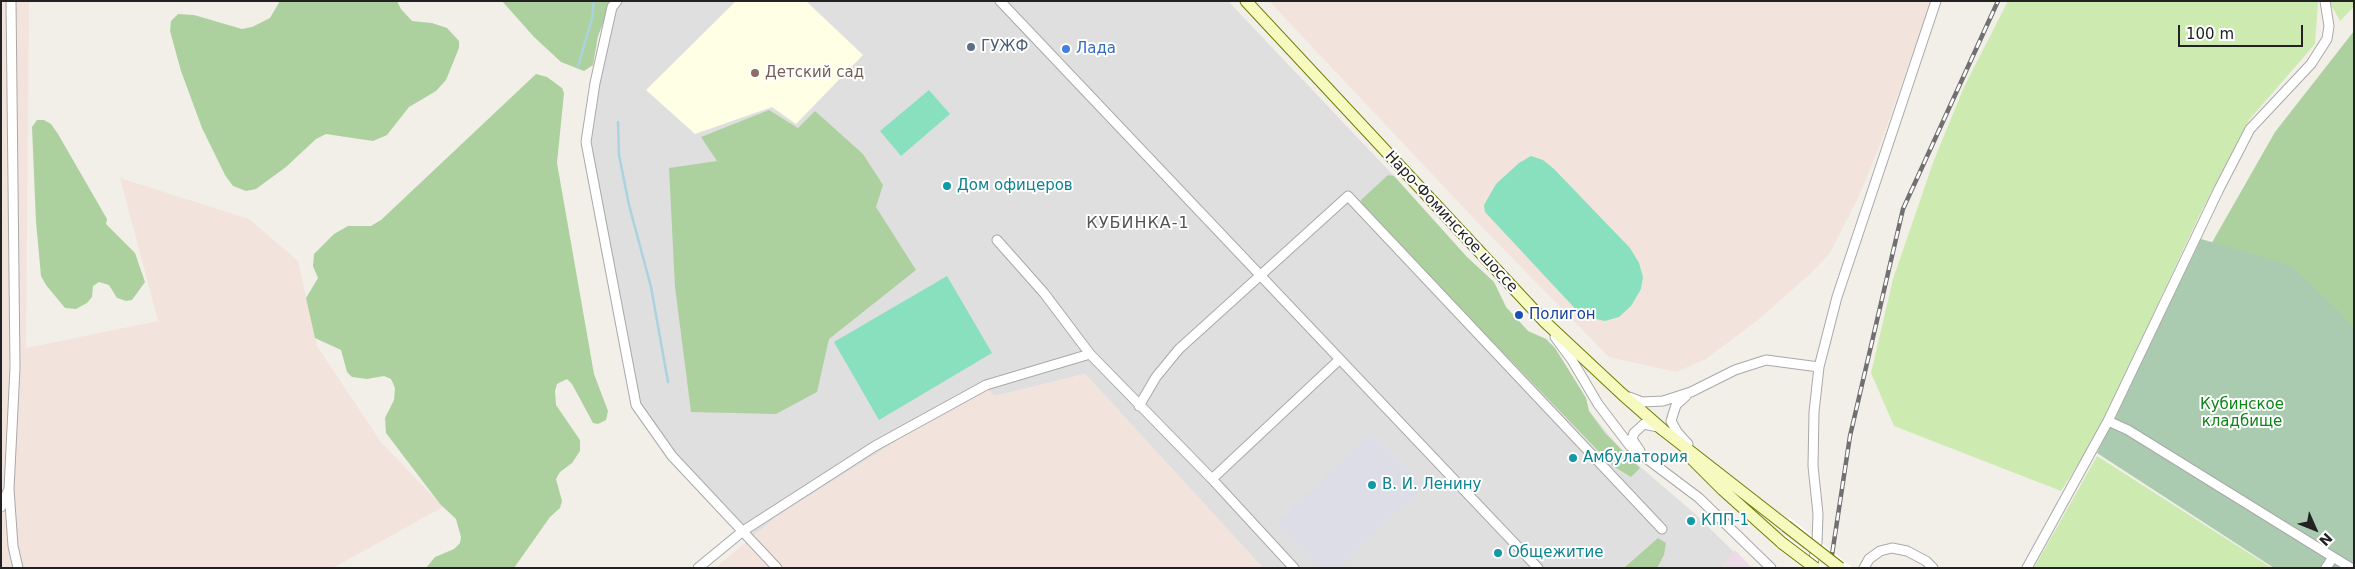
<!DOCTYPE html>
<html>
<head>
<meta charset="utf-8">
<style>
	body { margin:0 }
	#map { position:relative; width:2355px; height:569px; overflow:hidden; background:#f2efe9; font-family:"DejaVu Sans",sans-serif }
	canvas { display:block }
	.frame { position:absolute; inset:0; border:2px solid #222; pointer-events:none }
	.north { position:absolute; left:2290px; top:504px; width:50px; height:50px; -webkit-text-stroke:4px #fff; paint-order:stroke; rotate:134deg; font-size:14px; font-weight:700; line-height:20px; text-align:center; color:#222 }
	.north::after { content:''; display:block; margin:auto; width:18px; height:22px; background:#222; clip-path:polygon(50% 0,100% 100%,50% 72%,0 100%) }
	.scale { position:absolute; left:2178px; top:25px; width:125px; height:22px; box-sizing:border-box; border:2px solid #222; border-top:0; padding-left:6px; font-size:15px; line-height:18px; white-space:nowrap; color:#222; -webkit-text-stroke:4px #fff; paint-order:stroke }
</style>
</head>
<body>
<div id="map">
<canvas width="2355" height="569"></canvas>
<div class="frame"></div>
<div class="north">N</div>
<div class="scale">100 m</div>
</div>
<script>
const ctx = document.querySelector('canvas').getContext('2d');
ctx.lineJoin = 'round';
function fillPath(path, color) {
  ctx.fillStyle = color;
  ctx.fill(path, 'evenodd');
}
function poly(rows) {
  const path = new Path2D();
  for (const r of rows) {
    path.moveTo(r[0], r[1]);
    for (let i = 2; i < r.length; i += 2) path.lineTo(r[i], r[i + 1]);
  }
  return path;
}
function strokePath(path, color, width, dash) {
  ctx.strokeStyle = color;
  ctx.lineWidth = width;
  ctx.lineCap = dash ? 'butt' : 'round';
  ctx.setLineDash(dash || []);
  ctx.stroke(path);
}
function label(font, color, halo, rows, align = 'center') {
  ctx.font = font + ' "DejaVu Sans",sans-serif';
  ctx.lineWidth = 4;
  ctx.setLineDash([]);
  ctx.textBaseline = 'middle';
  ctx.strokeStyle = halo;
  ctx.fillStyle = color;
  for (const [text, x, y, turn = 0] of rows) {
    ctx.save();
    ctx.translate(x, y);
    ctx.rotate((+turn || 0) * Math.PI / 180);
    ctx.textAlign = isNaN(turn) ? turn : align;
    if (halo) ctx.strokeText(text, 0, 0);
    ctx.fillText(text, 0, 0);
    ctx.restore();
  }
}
const residential = poly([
	[617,1,1228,1,1394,176,1467,257,1494,282,1506,307,1528,331,1546,339,1555,348,1586,398,1589,411,1624,453,1693,512,1734,552,1722,568,1263,568,1085,374,995,396,750,539,672,456,636,405,586,142]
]);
const industrial = poly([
	[1735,550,1752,568,1722,568]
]);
const education = poly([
	[736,1,806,1,863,55,796,124,772,107,695,134,646,90]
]);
const military = poly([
	[1,1,29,1,26,348,158,321,120,178,249,219,298,261,317,346,381,442,443,507,333,568,1,568],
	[1269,1,1931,1,1880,145,1858,198,1830,253,1809,275,1759,319,1706,359,1676,372,1609,357,1481,226],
	[1085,374,1263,568,715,568,777,516,984,386,995,396]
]);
const grass = poly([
	[2008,1,2317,1,2318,3,2315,44,2249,120,2199,216,2096,436,2061,491,1894,426,1871,373,1893,279,1934,160,1964,87],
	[2329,1,2354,1,2354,7,2340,21],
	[2097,456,2272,568,2034,568]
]);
const forest = poly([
	[280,1,397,1,401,9,412,21,432,23,447,28,459,41,459,48,446,80,436,91,409,107,387,135,373,141,326,134,316,139,286,167,256,189,246,191,233,186,225,175,202,128,181,71,170,31,171,21,178,14,194,15,242,29,252,27,270,18],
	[502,1,612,1,598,36,593,65,584,71,561,62,534,37],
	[2354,31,2354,470,2202,260,2275,132],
	[536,74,547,77,562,88,564,93,557,163,594,374,608,411,606,420,598,424,593,423,572,384,567,379,557,384,555,391,556,405,580,440,580,451,572,463,560,472,556,479,562,501,560,508,550,517,514,568,426,568,435,557,454,549,460,543,461,537,456,519,440,504,386,433,385,418,394,400,395,388,391,379,384,376,367,379,352,377,347,372,341,350,315,338,306,298,318,278,313,266,314,254,334,234,348,226,371,226,381,220],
	[769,110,798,128,815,111,863,154,883,185,876,207,916,270,829,339,817,392,776,414,691,412,675,287,669,168,717,161,701,137],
	[37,120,44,120,51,124,58,134,107,219,106,224,135,253,145,282,132,300,126,301,117,298,109,285,99,282,93,286,92,297,87,303,76,309,65,308,46,285,41,276,36,222,32,127],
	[1388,175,1394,176,1467,257,1494,282,1506,307,1528,331,1546,339,1555,348,1586,398,1589,411,1605,433,1640,468,1631,477,1613,466,1361,206,1361,200],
	[1658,538,1666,543,1664,555,1657,568,1624,568]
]);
const cemetery = poly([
	[2201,239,2290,265,2339,311,2354,328,2354,568,2274,568,2097,453]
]);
const pitch = poly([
	[929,90,950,114,901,156,880,131],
	[1531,156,1543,160,1554,169,1630,248,1639,263,1643,277,1641,289,1631,306,1619,317,1605,321,1582,316,1485,212,1484,205,1496,184,1519,163],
	[947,276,992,353,879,420,834,342]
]);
const plaza = poly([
	[1371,432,1424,486,1339,568,1321,568,1277,523]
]);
const pier = poly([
	[1789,517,1853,568,1829,568,1785,532],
	[1785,535,1827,568,1803,568,1781,550]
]);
const stream = poly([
	[578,66,592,19,594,1],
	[618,122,619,155,629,205,651,287,668,382]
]);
const street = poly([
	[11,1,15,368,9,489,13,546,18,568],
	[617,1,612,7,595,83,586,142,636,405,672,456,777,568],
	[1000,1,1538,568],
	[997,240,1044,293,1090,354,1212,479,1294,568],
	[1555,337,1572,360,1598,404,1630,446,1699,498,1771,568],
	[1686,396,1676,405,1671,421,1677,432,1688,444],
	[1629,397,1642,402,1663,401,1691,392,1735,370,1766,360,1819,367],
	[1139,406,1156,377,1179,349,1348,196,1662,529],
	[2108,421,2128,430,2333,557,2326,568],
	[1640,451,1632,439,1634,433,1644,424,1658,427],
	[1212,479,1340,359],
	[1,507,8,491],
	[2333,557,2351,568],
	[698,568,743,531,875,446,986,385,1090,354],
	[1812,568,1817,543,1818,514,1813,466,1814,412,1819,367,1837,297,1936,1],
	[1864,568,1869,559,1880,551,1892,548,1907,551,1926,561,1933,568],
	[2027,568,2108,421,2219,189,2250,129,2311,64,2327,39,2329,26,2325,1]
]);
const secondary = poly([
	[1246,1,1545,322,1622,394,1663,430,1786,526],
	[1687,454,1723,490,1782,543]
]);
const rail = poly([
	[1830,568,1850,436,1903,209,1998,1]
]);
const secondaryBridge = poly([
	[1786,526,1840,568],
	[1782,543,1815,568]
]);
const markers = [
	[971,47,5,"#5c6f8a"],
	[1066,49,5,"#3f7fe0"],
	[755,73,5,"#8d6e63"],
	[947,186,5,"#0f9aa8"],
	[1519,315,5,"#1a4fb4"],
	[1573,458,5,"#0f9aa8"],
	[1372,485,5,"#0f9aa8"],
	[1691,521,5,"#0f9aa8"],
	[1498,553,5,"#0f9aa8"]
];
const serviceNames = [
	["ГУЖФ",981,47]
];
const shopNames = [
	["Лада",1076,49]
];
const educationNames = [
	["Детский сад",765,73]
];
const cultureNames = [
	["Дом офицеров",957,186],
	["Амбулатория",1583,458],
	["В. И. Ленину",1382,485],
	["КПП-1",1701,521],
	["Общежитие",1508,553]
];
const streetNames = [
	["Наро-Фоминское шоссе",1451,222,47]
];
const transitNames = [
	["Полигон",1529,315]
];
const parkNames = [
	["Кубинское",2242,405],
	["кладбище",2242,422]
];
const neighbourhoodNames = [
	["КУБИНКА-1",1138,224]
];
fillPath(residential, '#e0dfdf');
fillPath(industrial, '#ebdbe8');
fillPath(education, '#ffffe5');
fillPath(military, '#f3e3dd');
fillPath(grass, '#cdebb0');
fillPath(forest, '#add19e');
fillPath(cemetery, '#aacbaf');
fillPath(pitch, '#88e0be');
fillPath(plaza, '#dddde8');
fillPath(pier, '#fff');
strokePath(stream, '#aad3df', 2.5);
strokePath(street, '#a9a9a9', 11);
strokePath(secondary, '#707d05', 13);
strokePath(street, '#fff', 9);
strokePath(secondary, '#f7fabf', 11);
strokePath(rail, '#707070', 4.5);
strokePath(rail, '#fff', 2.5, [8]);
strokePath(secondaryBridge, '#707d05', 13, []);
strokePath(secondaryBridge, '#f7fabf', 11);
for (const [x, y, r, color] of markers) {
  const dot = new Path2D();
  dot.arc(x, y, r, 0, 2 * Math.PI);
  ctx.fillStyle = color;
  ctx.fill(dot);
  strokePath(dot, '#fff', 2);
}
label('15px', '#4e5e75', '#fff', serviceNames, 'left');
label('15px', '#366cbe', '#fff', shopNames, 'left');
label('15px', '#785e54', '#fff', educationNames, 'left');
label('15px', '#0d838f', '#fff', cultureNames, 'left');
label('15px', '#222', '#fff', streetNames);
label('15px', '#164399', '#fff', transitNames, 'left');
label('15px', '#0c8416', '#fff', parkNames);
ctx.letterSpacing = '1px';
label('16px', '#555', '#fff', neighbourhoodNames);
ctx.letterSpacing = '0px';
</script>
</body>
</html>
